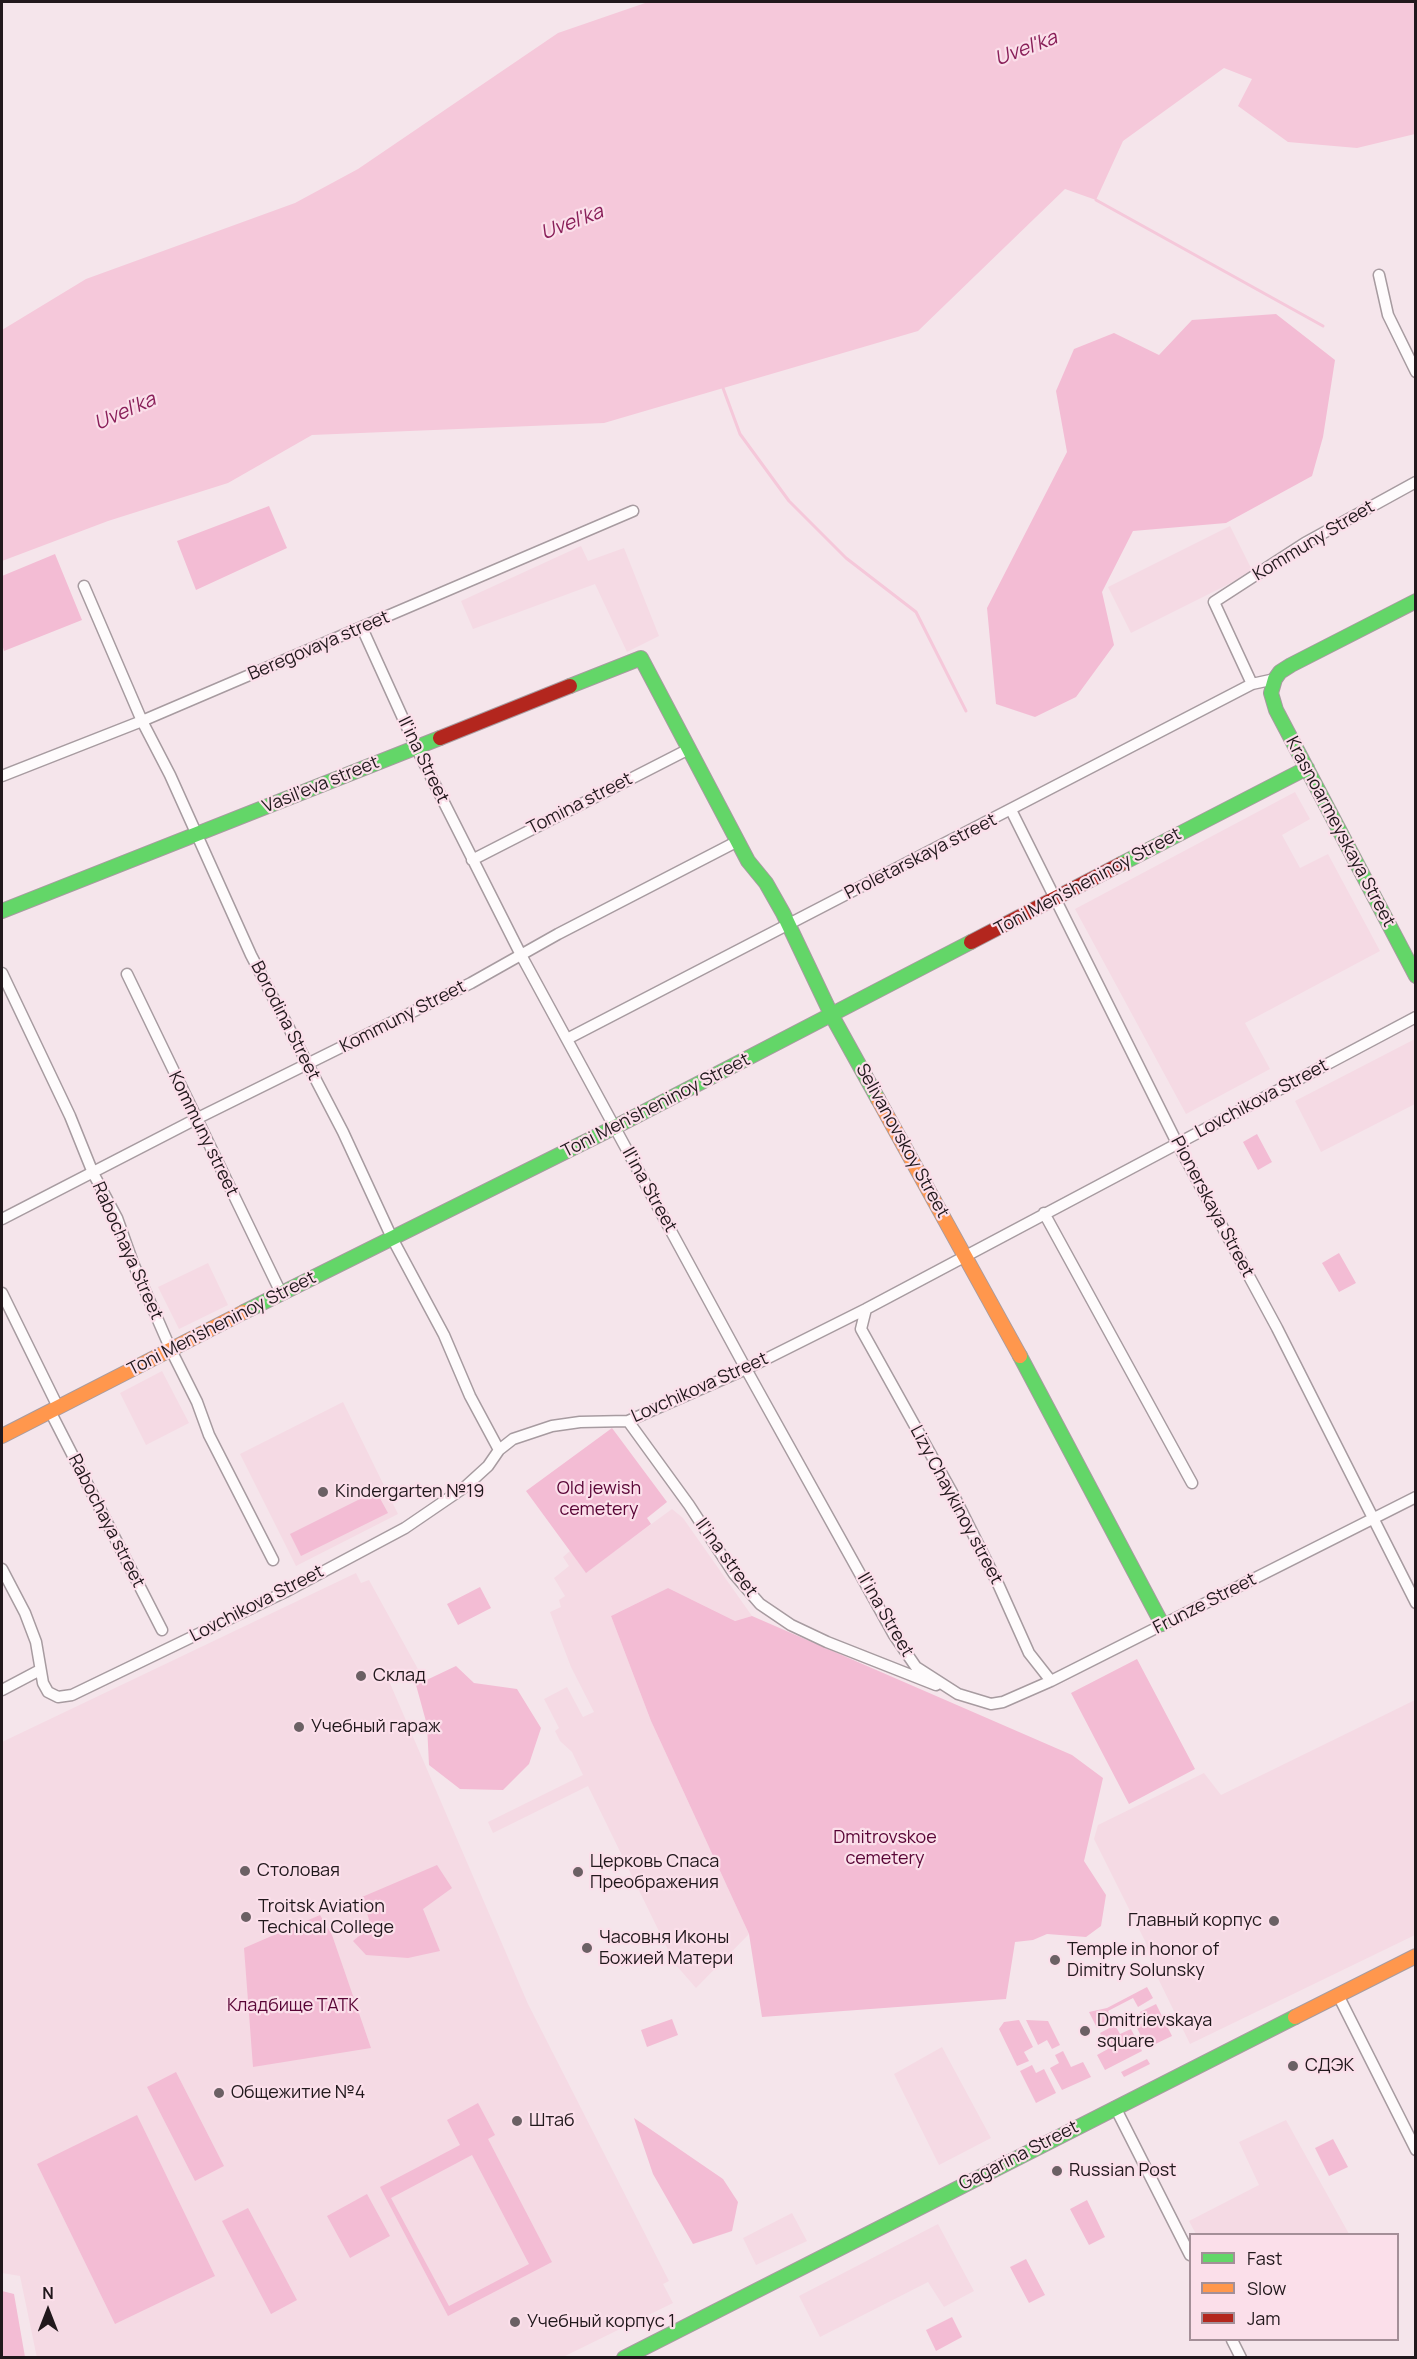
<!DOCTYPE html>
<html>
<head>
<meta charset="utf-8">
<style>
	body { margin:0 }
	#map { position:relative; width:1417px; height:2359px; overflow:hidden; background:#f5e5eb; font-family:Manrope,sans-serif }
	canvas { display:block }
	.frame { position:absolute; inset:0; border:3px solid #21181c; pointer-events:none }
	.legend { position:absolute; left:1189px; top:2233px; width:210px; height:108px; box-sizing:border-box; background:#fbdfea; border:2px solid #a48f98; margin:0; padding:8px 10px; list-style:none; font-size:18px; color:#21181c }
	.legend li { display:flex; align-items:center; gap:12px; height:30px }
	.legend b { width:30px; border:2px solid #a48f98 }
	.north { position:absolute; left:18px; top:2281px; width:60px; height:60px; -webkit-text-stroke:4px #fbdfea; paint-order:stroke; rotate:0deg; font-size:16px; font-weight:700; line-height:24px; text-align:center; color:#21181c }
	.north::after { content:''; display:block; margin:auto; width:21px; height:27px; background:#21181c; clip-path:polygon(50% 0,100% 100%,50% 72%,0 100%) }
</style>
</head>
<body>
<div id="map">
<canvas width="1417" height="2359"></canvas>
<div class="frame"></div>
<ul class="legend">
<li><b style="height:8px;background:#63d668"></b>Fast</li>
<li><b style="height:8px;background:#ff974d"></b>Slow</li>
<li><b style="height:8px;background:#b3261e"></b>Jam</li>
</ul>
<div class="north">N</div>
</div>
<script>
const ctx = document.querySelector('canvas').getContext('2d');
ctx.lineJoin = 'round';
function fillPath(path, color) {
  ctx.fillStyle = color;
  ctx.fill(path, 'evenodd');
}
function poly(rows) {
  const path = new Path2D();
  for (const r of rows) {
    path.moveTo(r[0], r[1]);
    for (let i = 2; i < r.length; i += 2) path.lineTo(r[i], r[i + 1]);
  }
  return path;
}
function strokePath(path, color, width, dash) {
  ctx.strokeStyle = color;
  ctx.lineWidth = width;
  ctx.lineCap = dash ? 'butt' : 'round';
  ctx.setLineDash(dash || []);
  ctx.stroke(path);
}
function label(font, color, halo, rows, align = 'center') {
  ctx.font = font + ' Manrope,sans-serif';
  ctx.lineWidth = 4.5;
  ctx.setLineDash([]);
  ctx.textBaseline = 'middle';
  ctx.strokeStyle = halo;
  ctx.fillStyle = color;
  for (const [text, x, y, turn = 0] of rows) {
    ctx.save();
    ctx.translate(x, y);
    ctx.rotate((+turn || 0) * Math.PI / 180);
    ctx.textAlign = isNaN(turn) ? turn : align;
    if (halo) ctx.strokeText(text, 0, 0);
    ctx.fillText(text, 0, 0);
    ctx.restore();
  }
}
const built = poly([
	[1230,526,1253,572,1131,633,1108,587],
	[581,546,588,561,624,548,659,636,627,652,595,584,473,629,461,601],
	[1295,792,1310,819,1282,835,1300,868,1328,854,1380,951,1245,1023,1270,1069,1186,1114,1075,909],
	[1415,1039,1415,1104,1321,1152,1295,1101],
	[208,1263,228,1305,179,1329,158,1287],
	[162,1371,189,1423,146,1445,120,1393],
	[343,1402,398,1514,296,1566,240,1454],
	[672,1509,683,1518,752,1616,735,1621,668,1588,611,1616,651,1721,749,1934,696,1988,675,1964,588,1786,493,1833,488,1822,583,1775,572,1752,560,1741,555,1731,559,1728,544,1699,567,1687,583,1717,594,1712,571,1667,550,1612,561,1607,559,1600,565,1596,554,1578,569,1566,563,1557,570,1551,586,1572],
	[356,1573,361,1583,369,1580,419,1671,389,1681,528,2004,669,2281,663,2284,673,2303,563,2357,37,2358,20,2276,2,2273,2,1742],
	[1415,1700,1415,1935,1190,2044,1153,1968,1145,1941,1094,1839,1098,1825,1204,1773,1221,1795],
	[942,2047,991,2138,939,2165,894,2074],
	[1286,2120,1349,2234,1196,2234,1189,2221,1259,2185,1239,2142],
	[792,2213,807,2241,756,2265,743,2238],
	[938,2224,974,2291,944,2307,928,2282,820,2337,799,2296]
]);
const green = poly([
	[1276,314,1335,360,1323,437,1312,476,1226,523,1133,531,1102,592,1114,645,1076,697,1035,717,996,704,987,608,1067,452,1056,391,1074,349,1114,333,1159,355,1192,320],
	[269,506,287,548,196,590,177,541],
	[55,554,82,620,4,651,2,644,2,576],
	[1257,1134,1272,1162,1258,1170,1243,1142],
	[1339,1253,1356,1283,1339,1292,1322,1263],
	[612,1428,667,1502,647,1518,651,1524,586,1573,526,1491],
	[376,1491,388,1513,301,1556,290,1534],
	[480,1587,491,1608,458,1625,447,1604],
	[668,1588,735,1621,752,1616,1072,1755,1103,1778,1084,1861,1106,1895,1101,1926,1086,1937,1047,1934,1033,1940,1015,1942,1006,1999,762,2017,749,1934,651,1721,611,1616],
	[1137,1659,1195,1769,1129,1804,1071,1693],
	[456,1666,474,1683,517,1689,541,1728,529,1764,503,1790,460,1789,429,1765,427,1725,416,1685],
	[437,1865,452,1888,423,1909,440,1951,408,1958,366,1955,353,1941,371,1926,362,1897],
	[320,1915,332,1935,371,2048,253,2067,244,1948],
	[1147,1987,1153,1998,1138,2007,1133,1998,1108,2011,1113,2021,1097,2028,1089,2012,1107,2008],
	[1156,2004,1172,2036,1147,2048,1136,2026,1145,2022,1140,2012],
	[672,2019,678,2035,647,2047,641,2030],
	[1019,2020,1033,2047,1024,2052,1029,2061,1017,2066,999,2029,1004,2022],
	[1026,2020,1048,2021,1060,2045,1052,2049,1047,2040,1038,2045],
	[1115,2025,1120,2034,1131,2029,1142,2051,1105,2070,1097,2055,1108,2049,1100,2033],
	[1063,2051,1071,2067,1083,2062,1091,2077,1062,2090,1050,2068,1059,2063,1055,2055],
	[1147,2059,1150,2064,1124,2077,1121,2072],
	[1032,2065,1036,2073,1044,2069,1056,2093,1036,2103,1020,2071],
	[176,2072,224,2166,195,2181,147,2087],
	[478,2103,495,2135,488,2139,552,2262,448,2316,380,2187,460,2145,447,2120],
	[472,2155,529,2264,449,2306,391,2198],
	[137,2115,215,2276,115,2324,37,2164],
	[634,2118,723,2179,738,2202,732,2231,693,2244,653,2174],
	[1333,2139,1348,2167,1329,2176,1315,2148],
	[367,2194,390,2236,350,2258,327,2216],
	[1087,2200,1105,2237,1089,2245,1070,2209],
	[248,2208,297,2300,271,2314,222,2221],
	[1026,2259,1045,2295,1029,2303,1010,2267],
	[2,2291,14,2294,25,2357,2,2357],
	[952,2317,962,2337,936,2351,926,2330]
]);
const water = poly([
	[648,2,1415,2,1415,134,1357,148,1288,142,1238,106,1252,79,1224,68,1123,141,1096,200,1065,189,918,331,604,423,312,435,228,483,108,521,2,561,2,330,86,279,295,203,358,169,558,33]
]);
const stream = poly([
	[1096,200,1323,326],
	[723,388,740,434,789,501,846,558,916,612,966,711]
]);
const street = poly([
	[1379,275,1388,315,1416,372],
	[84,586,142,721,170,775,251,955,343,1132,392,1238,444,1335,470,1396,499,1450],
	[362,628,416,747,521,955,746,1369,894,1635,916,1667,958,1694,991,1704,1003,1702,1051,1681,1416,1497],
	[1252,684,1214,602,1305,543,1416,482],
	[2,776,142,721,633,511],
	[1011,810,1177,1143,1277,1328,1416,1603],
	[472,860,689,749],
	[2,973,70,1116,93,1173,117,1218,133,1263,171,1350,197,1402,209,1435,273,1560],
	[127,974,281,1293],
	[567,1039,1252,684,1275,679],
	[1044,1213,1192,1483],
	[2,1219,196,1119,471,983,558,934,738,841],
	[2,1293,58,1407],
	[866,1309,861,1329,954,1496,999,1586,1029,1653,1051,1681],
	[50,1411,162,1630],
	[628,1421,689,1505,734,1574,760,1604,791,1625,827,1642,936,1685],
	[2,1569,25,1613,36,1642,43,1683,48,1692,58,1697,72,1695,285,1592,405,1528,465,1487,488,1466,499,1450,513,1439,552,1426,580,1422,628,1421,746,1369,866,1309,1416,1017],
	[2,1690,40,1670],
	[1338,1995,1416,2150],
	[1115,2107,1190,2255],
	[1232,2340,1241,2358]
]);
const fast = poly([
	[1416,601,1291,665,1280,672,1275,679,1271,693,1276,710,1416,976],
	[570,686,641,658,748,861,766,883,783,913,832,1016,878,1099],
	[1121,864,1307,768],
	[2,911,440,738],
	[244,1312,615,1127,971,942],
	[1020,1356,1162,1624],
	[624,2358,1295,2017]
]);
const slow = poly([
	[878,1099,1020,1356],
	[2,1436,244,1312],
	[1295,2017,1416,1956]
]);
const jam = poly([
	[440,738,570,686],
	[971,942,1121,864]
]);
const markers = [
	[323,1492,6,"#6b6064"],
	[361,1676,6,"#6b6064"],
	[299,1727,6,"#6b6064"],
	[245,1871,6,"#6b6064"],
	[578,1872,6,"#6b6064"],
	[246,1917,6,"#6b6064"],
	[1274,1921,6,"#6b6064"],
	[587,1948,6,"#6b6064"],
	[1055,1960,6,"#6b6064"],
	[1085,2031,6,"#6b6064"],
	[1293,2066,6,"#6b6064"],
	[219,2093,6,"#6b6064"],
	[517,2121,6,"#6b6064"],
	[1057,2171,6,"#6b6064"],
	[515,2322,6,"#6b6064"]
];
const streetNames = [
	["Kommuny Street",1314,541,-31],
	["Beregovaya street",319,646,-23],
	["Il'ina Street",423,760,64],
	["Vasil'eva street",321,785,-22],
	["Tomina street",580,804,-27],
	["Krasnoarmeyskaya Street",1340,832,62],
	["Proletarskaya street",921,857,-27],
	["Toni Men'sheninoy Street",1088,882,-28],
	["Kommuny Street",403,1017,-27],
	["Borodina Street",285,1021,63],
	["Lovchikova Street",1262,1099,-28],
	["Toni Men'sheninoy Street",656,1106,-27],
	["Kommuny street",203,1134,64],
	["Selivanovskoy Street",902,1141,61],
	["Il'ina Street",649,1190,61],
	["Pionerskaya Street",1212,1207,62],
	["Rabochaya Street",127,1251,66],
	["Toni Men'sheninoy Street",222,1324,-27],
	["Lovchikova Street",700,1388,-24],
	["Lizy Chaykinoy street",956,1505,62],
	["Rabochaya street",106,1521,63],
	["Il'ina street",726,1558,54],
	["Lovchikova Street",257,1604,-27],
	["Frunze Street",1205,1604,-27],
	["Il'ina Street",885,1615,60],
	["Gagarina Street",1019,2156,-27]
];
const parkNames = [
	["Old jewish",599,1489],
	["cemetery",599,1510],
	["Dmitrovskoe",885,1838],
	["cemetery",885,1859],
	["Кладбище ТАТК",293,2006]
];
const poiNames = [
	["Kindergarten №19",335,1492],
	["Склад",373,1676],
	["Учебный гараж",311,1727],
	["Церковь Спаса",590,1862],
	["Преображения",590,1883],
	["Столовая",257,1871],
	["Troitsk Aviation",258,1907],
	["Techical College",258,1928],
	["Главный корпус",1262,1921,"right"],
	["Часовня Иконы",599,1938],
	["Божией Матери",599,1959],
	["Temple in honor of",1067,1950],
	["Dimitry Solunsky",1067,1971],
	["Dmitrievskaya",1097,2021],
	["square",1097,2042],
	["СДЭК",1305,2066],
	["Общежитие №4",231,2093],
	["Штаб",529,2121],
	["Russian Post",1069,2171],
	["Учебный корпус 1",527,2322]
];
const waterNames = [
	["Uvel'ka",1026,49,-21],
	["Uvel'ka",572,223,-21],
	["Uvel'ka",125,412,-24]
];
fillPath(built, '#f5dae4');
fillPath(green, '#f3bcd4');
fillPath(water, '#f5c8da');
strokePath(stream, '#f5c8da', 3);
strokePath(street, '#a79ba0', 13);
strokePath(fast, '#a79ba0', 16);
strokePath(slow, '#a79ba0', 16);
strokePath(jam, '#a79ba0', 16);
strokePath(street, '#fefbfc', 10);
strokePath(fast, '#63d668', 14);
strokePath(slow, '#ff974d', 14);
strokePath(jam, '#b3261e', 14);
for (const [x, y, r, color] of markers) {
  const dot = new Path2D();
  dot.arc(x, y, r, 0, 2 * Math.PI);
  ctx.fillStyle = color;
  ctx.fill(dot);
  strokePath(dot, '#fbdfea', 2);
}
label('18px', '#21181c', '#fbdfea', streetNames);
label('18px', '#590536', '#fbdfea', parkNames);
label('18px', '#21181c', '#fbdfea', poiNames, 'left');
label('italic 20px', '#891f59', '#fbdfea', waterNames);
</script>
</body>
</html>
